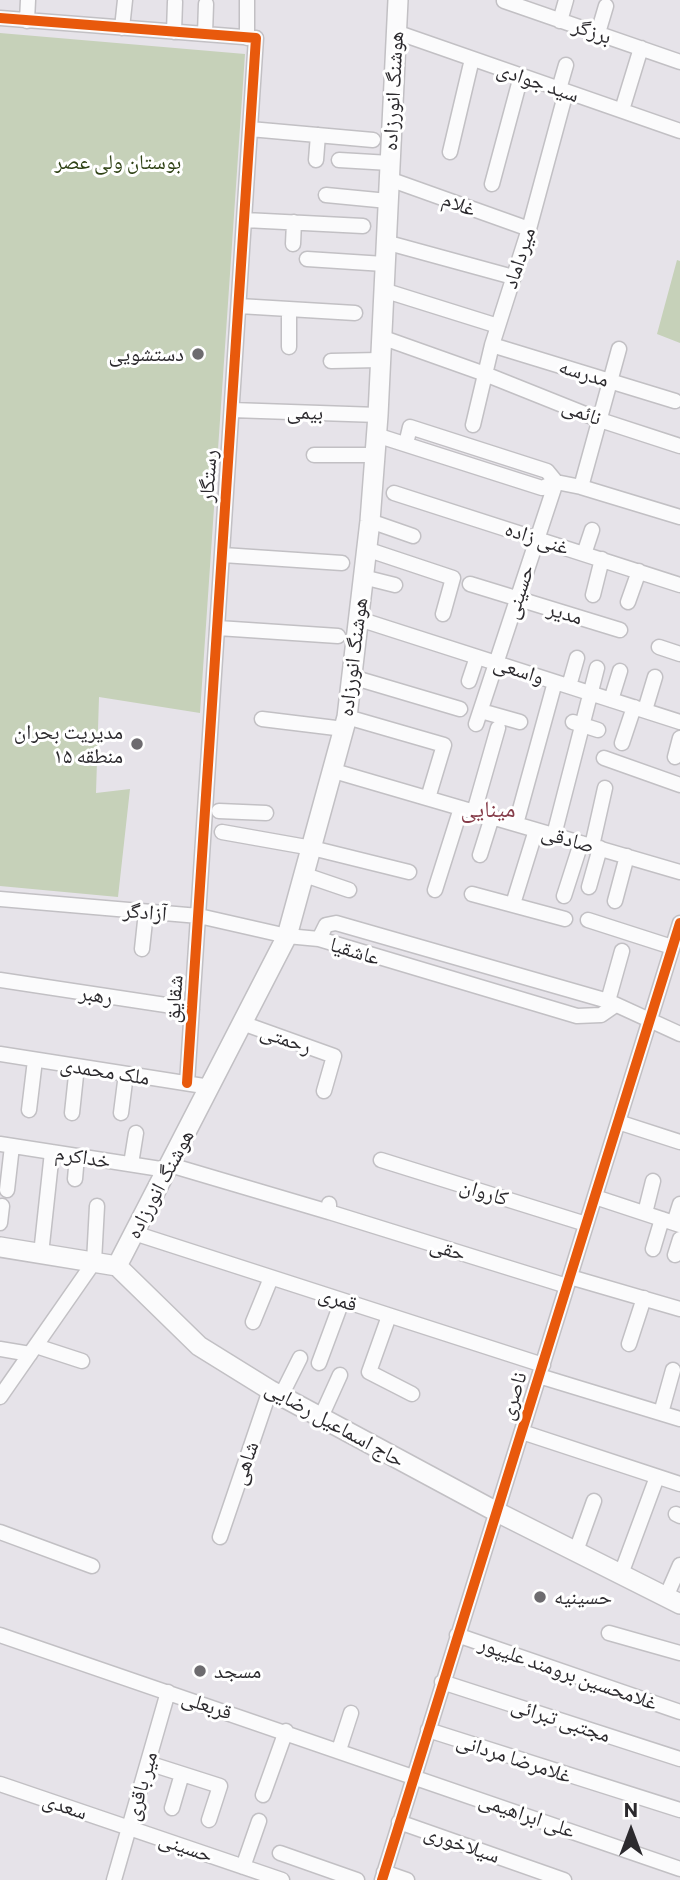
<!DOCTYPE html>
<html>
<head>
<meta charset="utf-8">
<style>
	body { margin:0 }
	#map { position:relative; width:680px; height:1880px; overflow:hidden; background:#e6e3e9; font-family:Commissioner,sans-serif }
	canvas { display:block }
	.north { position:absolute; left:596px; top:1796px; width:70px; height:70px; -webkit-text-stroke:5px #fff; paint-order:stroke; rotate:0deg; font-size:19px; font-weight:700; line-height:28px; text-align:center; color:#2c2a2e }
	.north::after { content:''; display:block; margin:auto; width:24px; height:32px; background:#2c2a2e; clip-path:polygon(50% 0,100% 100%,50% 72%,0 100%) }
</style>
</head>
<body>
<div id="map">
<canvas width="680" height="1880"></canvas>
<div class="north">N</div>
</div>
<script>
const ctx = document.querySelector('canvas').getContext('2d');
ctx.lineJoin = 'round';
function fillPath(path, color) {
  ctx.fillStyle = color;
  ctx.fill(path, 'evenodd');
}
function poly(rows) {
  const path = new Path2D();
  for (const r of rows) {
    path.moveTo(r[0], r[1]);
    for (let i = 2; i < r.length; i += 2) path.lineTo(r[i], r[i + 1]);
  }
  return path;
}
function strokePath(path, color, width, dash) {
  ctx.strokeStyle = color;
  ctx.lineWidth = width;
  ctx.lineCap = dash ? 'butt' : 'round';
  ctx.setLineDash(dash || []);
  ctx.stroke(path);
}
function label(font, color, halo, rows, align = 'center') {
  ctx.font = font + ' Commissioner,"Noto Naskh Arabic",sans-serif';
  ctx.lineWidth = 6;
  ctx.setLineDash([]);
  ctx.textBaseline = 'middle';
  ctx.strokeStyle = halo;
  ctx.fillStyle = color;
  for (const [text, x, y, turn = 0] of rows) {
    ctx.save();
    ctx.translate(x, y);
    ctx.rotate((+turn || 0) * Math.PI / 180);
    ctx.textAlign = isNaN(turn) ? turn : align;
    if (halo) ctx.strokeText(text, 0, 0);
    ctx.fillText(text, 0, 0);
    ctx.restore();
  }
}
const green = poly([
	[0,33,245,54,200,713,99,697,96,793,130,789,118,897,0,886],
	[677,260,680,261,680,343,657,334]
]);
const minor = poly([
	[504,1,680,62],
	[0,18,256,38,187,1083],
	[27,21,28,0],
	[560,21,566,0],
	[122,28,125,0],
	[174,32,175,2],
	[396,32,680,131],
	[598,33,606,6],
	[205,34,206,4],
	[247,38,247,0],
	[559,89,566,65],
	[622,110,641,48],
	[250,129,373,140],
	[450,152,472,59],
	[316,160,318,135],
	[339,160,390,163],
	[389,179,529,229],
	[492,184,521,76],
	[326,195,388,201],
	[245,220,363,226],
	[385,242,513,277],
	[293,244,294,222],
	[307,259,384,264],
	[383,290,498,326],
	[239,306,355,313],
	[289,309,289,347],
	[381,337,485,374,600,420,680,446],
	[492,345,675,401],
	[331,361,379,360],
	[232,410,378,415],
	[473,425,492,345,529,229,566,92],
	[376,435,542,488,556,482,581,487,680,517],
	[406,444,410,427,547,471,556,482,476,724],
	[314,455,375,455],
	[581,487,619,349],
	[394,493,680,585],
	[370,521,413,536],
	[366,549,453,578,443,614],
	[584,554,592,530],
	[223,555,342,563],
	[363,577,395,585],
	[470,584,620,630],
	[593,595,602,559],
	[628,602,639,571],
	[359,619,680,722],
	[218,628,338,636],
	[659,647,680,654],
	[352,677,460,709],
	[469,681,477,657],
	[569,686,577,658],
	[611,700,620,671],
	[645,710,655,677],
	[481,711,520,722],
	[347,717,444,745,428,798],
	[262,719,344,729],
	[573,722,598,730],
	[622,743,634,707],
	[675,757,680,738],
	[604,758,680,785],
	[334,771,680,872],
	[219,811,266,813],
	[474,812,498,728],
	[516,824,555,682],
	[222,832,312,848,409,872],
	[554,835,597,668],
	[592,846,605,788],
	[480,855,492,817],
	[305,875,349,890],
	[589,887,600,848],
	[435,890,461,808],
	[472,894,565,919],
	[564,896,581,843],
	[0,899,199,916,287,936,319,939,577,1016,601,1015,614,1006],
	[615,901,627,856],
	[513,904,536,830],
	[588,920,672,947],
	[319,939,326,925,336,923,608,1001,680,1034],
	[142,949,146,912],
	[0,980,192,1009],
	[608,1001,622,951],
	[242,1023,334,1056,324,1091],
	[0,1054,210,1087],
	[29,1110,35,1060],
	[72,1113,77,1066],
	[121,1113,126,1074],
	[618,1122,680,1142],
	[0,1144,167,1170],
	[381,1160,586,1224],
	[131,1164,136,1133],
	[170,1165,329,1212],
	[75,1179,77,1156],
	[7,1190,12,1146],
	[595,1197,680,1225],
	[329,1204,329,1212,567,1286],
	[645,1213,653,1181],
	[0,1223,2,1206],
	[674,1223,680,1204],
	[134,1233,543,1365],
	[653,1249,662,1219],
	[41,1254,52,1152],
	[675,1255,680,1239],
	[570,1277,680,1309],
	[389,1316,369,1372,412,1394],
	[253,1322,271,1278],
	[629,1344,644,1298],
	[36,1346,82,1361],
	[0,1349,30,1354],
	[319,1363,342,1301],
	[539,1376,680,1419],
	[281,1396,300,1358],
	[0,1397,94,1262,97,1206],
	[661,1413,673,1370],
	[321,1417,340,1375],
	[522,1432,680,1484],
	[676,1514,680,1516],
	[0,1532,92,1566],
	[220,1537,270,1390],
	[576,1551,594,1501],
	[621,1574,657,1477],
	[666,1597,680,1565],
	[609,1633,680,1653],
	[0,1635,680,1869],
	[457,1635,680,1712],
	[442,1682,680,1759],
	[428,1730,680,1810],
	[339,1750,351,1713],
	[148,1763,220,1786,209,1820],
	[0,1784,282,1880],
	[263,1795,286,1731],
	[172,1808,182,1774],
	[399,1822,564,1880],
	[280,1853,357,1880],
	[243,1867,259,1821],
	[384,1872,407,1880],
	[114,1880,168,1692],
	[382,1880,680,923]
]);
const secondary = poly([
	[0,1247,117,1266,199,1346,270,1390,495,1511,680,1604],
	[117,1266,287,936,347,717,370,521,378,415,398,0]
]);
const cycleway = poly([
	[0,18,256,38,187,1083],
	[382,1880,680,923]
]);
const markers = [
	[198,354,7,"#6d6b6f"],
	[137,744,7,"#6d6b6f"],
	[540,1597,7,"#6d6b6f"],
	[200,1671,7,"#6d6b6f"]
];
const streetNames = [
	["برزگر",592,31,19],
	["سید جوادی",538,82,19],
	["هوشنگ انورزاده",393,91,-87],
	["غلام",459,204,20],
	["میرداماد",519,258,-72],
	["مدرسه",584,373,17],
	["بیمی",305,412,2],
	["نائمی",582,412,21],
	["رستگار",208,476,-86],
	["غنی زاده",537,538,18],
	["حسینی",519,592,-72],
	["مدیر",565,613,17],
	["هوشنگ انورزاده",353,657,-83],
	["واسعی",519,670,18],
	["صادقی",568,839,16],
	["آزادگر",145,912,5],
	["عاشقیا",355,951,17],
	["رهبر",96,995,9],
	["شقایق",174,999,-86],
	["رحمتی",286,1039,19],
	["ملک محمدی",105,1071,9],
	["خداکرم",83,1157,9],
	["هوشنگ انورزاده",160,1184,-62],
	["کاروان",484,1192,17],
	["حقی",448,1249,17],
	["قمری",338,1299,18],
	["ناصری",513,1396,-73],
	["حاج اسماعیل رضایی",335,1424,29],
	["شاهی",245,1463,-71],
	["غلامحسین برومند علیپور",568,1673,19],
	["قربعلی",207,1705,19],
	["مجتبی تبرائی",561,1720,18],
	["غلامرضا مردانی",514,1758,18],
	["میر باقری",141,1786,-74],
	["سعدی",65,1806,18],
	["علی ابراهیمی",527,1815,19],
	["سیلاخوری",462,1844,19],
	["حسینی",186,1847,19]
];
const parkNames = [
	["بوستان ولی عصر",118,162]
];
const poiNames = [
	["دستشویی",184,354],
	["مدیریت بحران",123,732],
	["منطقه ۱۵",123,756],
	["حسینیه",554,1597,"left"],
	["مسجد",214,1671,"left"]
];
const neighbourhoodNames = [
	["مینایی",488,809]
];
fillPath(green, '#c6d1b9');
strokePath(minor, '#c2c0c4', 17);
strokePath(secondary, '#c2c0c4', 22);
strokePath(minor, '#fbfbfc', 14);
strokePath(secondary, '#fbfbfc', 19);
strokePath(cycleway, '#e8590c', 10);
for (const [x, y, r, color] of markers) {
  const dot = new Path2D();
  dot.arc(x, y, r, 0, 2 * Math.PI);
  ctx.fillStyle = color;
  ctx.fill(dot);
  strokePath(dot, '#fff', 2.5);
}
label('21px', '#2c2a2e', '#fff', streetNames);
label('21px', '#2e4114', '#fff', parkNames);
label('21px', '#2c2a2e', '#fff', poiNames, 'right');
label('23px', '#863d4a', '#fff', neighbourhoodNames);
</script>
</body>
</html>
